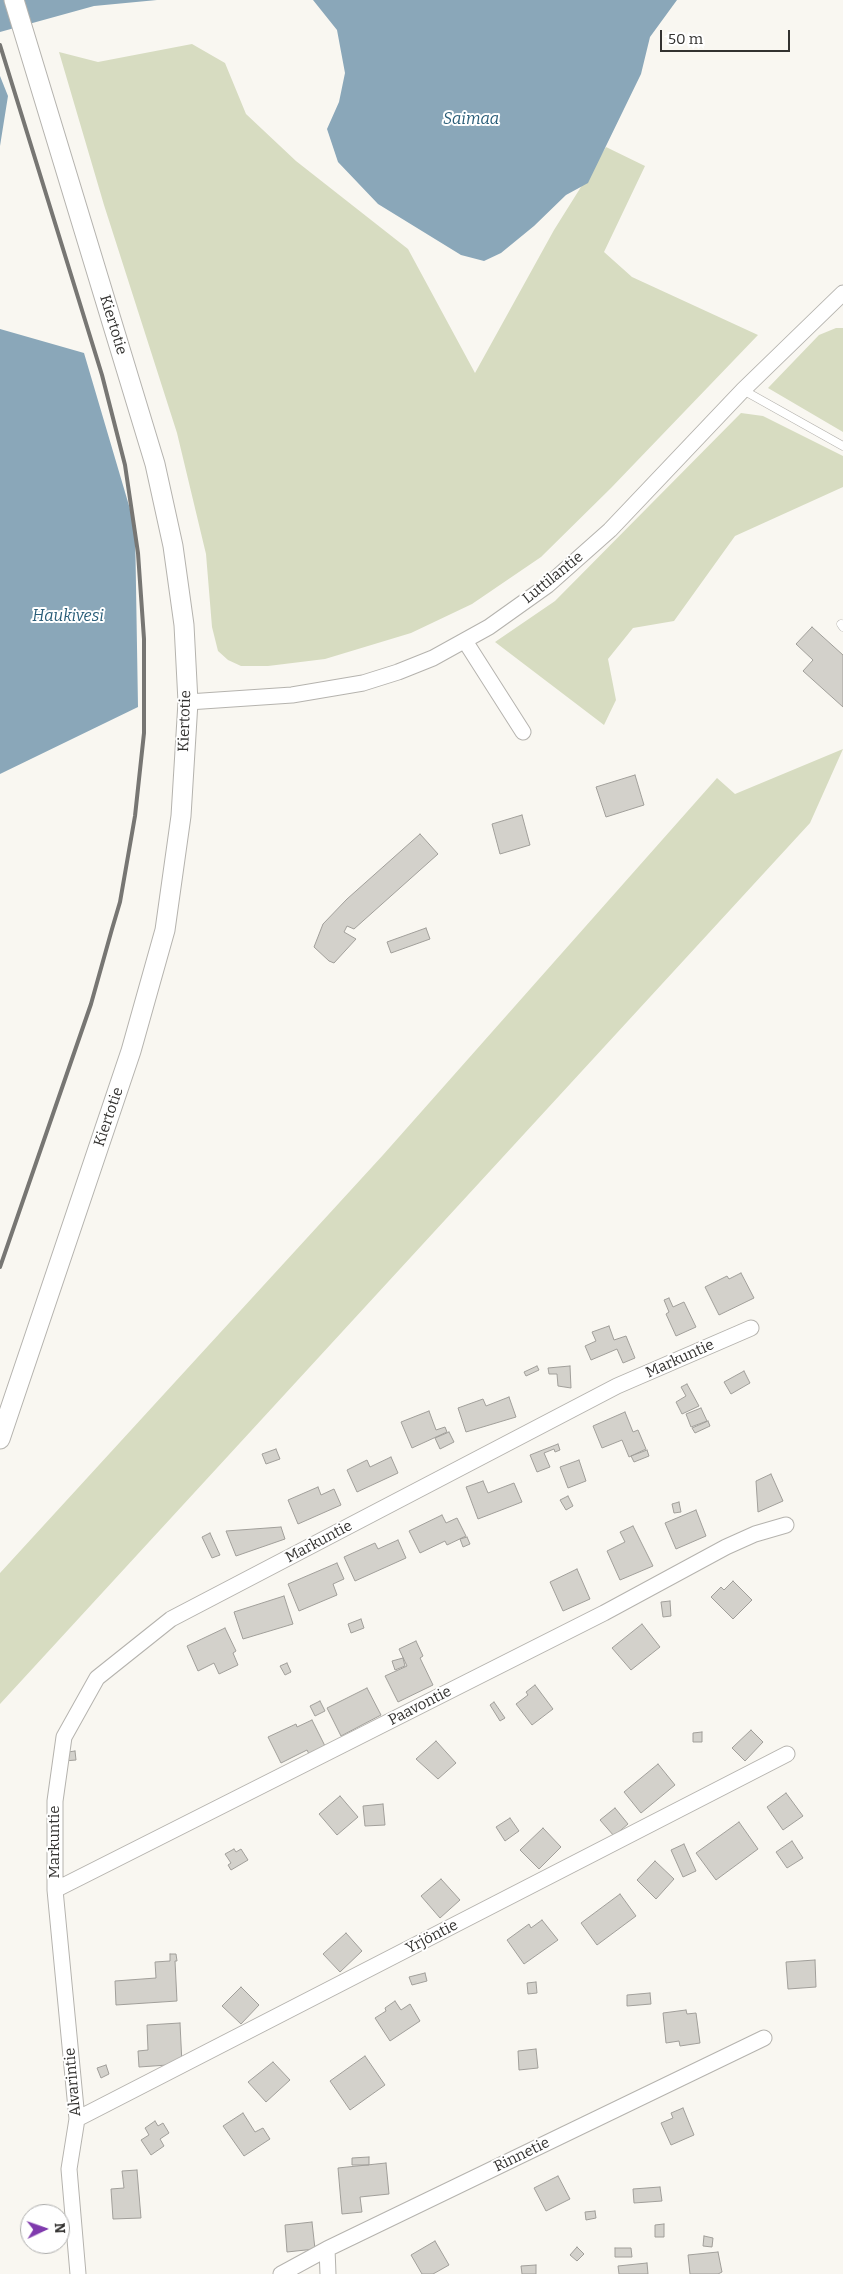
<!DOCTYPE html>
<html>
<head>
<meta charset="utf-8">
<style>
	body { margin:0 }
	#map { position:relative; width:843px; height:2274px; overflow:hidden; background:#f9f7f1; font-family:Bitter,serif }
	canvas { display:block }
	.north { position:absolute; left:20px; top:2204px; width:50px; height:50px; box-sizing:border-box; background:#fff; border:1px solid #adadac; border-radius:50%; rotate:87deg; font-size:14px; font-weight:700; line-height:20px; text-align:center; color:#333230 }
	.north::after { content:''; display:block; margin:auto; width:18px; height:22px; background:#7f3aad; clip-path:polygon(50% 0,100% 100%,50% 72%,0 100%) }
	.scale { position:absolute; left:660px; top:30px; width:130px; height:22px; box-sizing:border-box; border:2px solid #333230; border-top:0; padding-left:6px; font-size:15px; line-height:18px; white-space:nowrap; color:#333230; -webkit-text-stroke:4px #fff; paint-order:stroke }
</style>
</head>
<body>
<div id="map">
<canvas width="843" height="2274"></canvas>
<div class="north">N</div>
<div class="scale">50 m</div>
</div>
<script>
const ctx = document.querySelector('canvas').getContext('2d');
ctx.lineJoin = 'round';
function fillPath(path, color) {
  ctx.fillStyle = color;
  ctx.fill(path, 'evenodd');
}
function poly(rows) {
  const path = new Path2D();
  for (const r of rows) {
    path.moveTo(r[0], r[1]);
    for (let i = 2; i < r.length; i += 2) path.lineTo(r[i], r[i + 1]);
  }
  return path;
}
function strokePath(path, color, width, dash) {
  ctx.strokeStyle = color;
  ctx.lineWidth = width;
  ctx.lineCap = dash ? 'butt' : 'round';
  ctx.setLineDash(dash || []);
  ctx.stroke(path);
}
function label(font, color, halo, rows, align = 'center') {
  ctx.font = font + ' Bitter,serif';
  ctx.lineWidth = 4;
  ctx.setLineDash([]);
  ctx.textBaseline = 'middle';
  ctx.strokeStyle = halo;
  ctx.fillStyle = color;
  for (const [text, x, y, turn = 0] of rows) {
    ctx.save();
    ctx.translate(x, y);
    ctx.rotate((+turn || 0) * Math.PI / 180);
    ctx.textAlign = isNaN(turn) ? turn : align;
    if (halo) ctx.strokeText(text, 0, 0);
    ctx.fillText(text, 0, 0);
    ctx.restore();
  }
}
const green = poly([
	[192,44,225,63,246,114,296,161,408,249,475,373,554,230,606,147,645,166,604,252,632,277,758,335,611,488,541,557,472,604,411,633,325,659,268,666,241,666,228,660,218,651,212,627,206,554,177,433,104,205,59,52,98,62],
	[836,328,843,328,843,432,768,388,819,335],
	[741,413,763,416,843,456,843,487,735,536,674,621,633,628,608,659,616,700,604,725,495,642,555,601],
	[843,749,810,823,0,1704,0,1573,383,1155,717,778,735,794]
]);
const water = poly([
	[0,0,157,0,94,6,0,32],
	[313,0,677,0,650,37,641,74,588,183,566,195,534,226,501,253,484,261,461,255,378,204,338,162,327,129,339,102,345,73,337,30],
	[0,76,8,96,0,146],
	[0,329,84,353,135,526,138,707,0,774]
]);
const building = poly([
	[812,627,843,655,843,707,803,671,813,660,796,644,812,627],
	[635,775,644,805,606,817,596,787,635,775],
	[522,815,530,845,500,854,492,824,522,815],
	[420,834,438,854,354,929,347,926,344,932,356,939,334,963,329,961,314,947,323,924,347,899,420,834],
	[426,928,430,939,391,953,387,942,426,928],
	[741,1273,754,1298,719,1315,705,1287,727,1276,729,1279,741,1273],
	[669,1298,673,1307,684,1302,696,1327,676,1336,666,1314,669,1312,664,1300,669,1298],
	[609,1326,614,1340,626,1336,635,1358,623,1363,617,1349,591,1360,585,1346,596,1341,592,1332,609,1326],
	[537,1366,539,1370,526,1376,524,1372,537,1366],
	[570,1366,571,1388,558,1386,557,1374,549,1374,548,1368,570,1366],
	[744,1371,750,1383,731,1394,724,1382,744,1371],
	[687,1384,699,1406,682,1414,676,1402,686,1396,681,1387,687,1384],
	[509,1397,516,1417,466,1432,458,1408,483,1399,486,1406,509,1397],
	[701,1408,707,1421,691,1427,686,1414,701,1408],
	[429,1411,436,1430,445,1427,447,1432,412,1448,401,1422,429,1411],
	[625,1412,633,1432,638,1430,646,1449,629,1457,622,1440,602,1448,593,1426,625,1412],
	[708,1421,710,1426,695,1433,692,1428,708,1421],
	[449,1432,454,1442,440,1449,435,1438,449,1432],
	[558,1444,560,1450,555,1452,554,1449,544,1453,550,1467,537,1472,530,1455,558,1444],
	[276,1449,280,1459,266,1464,262,1454,276,1449],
	[647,1450,649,1456,634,1462,631,1456,647,1450],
	[391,1457,398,1473,357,1492,347,1470,367,1460,370,1467,391,1457],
	[579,1460,586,1481,568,1488,560,1467,579,1460],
	[771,1474,783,1501,758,1512,756,1481,771,1474],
	[483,1481,488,1493,514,1483,522,1502,478,1519,466,1487,483,1481],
	[318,1487,321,1495,334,1489,341,1505,298,1524,288,1500,318,1487],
	[568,1496,573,1506,566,1510,560,1500,568,1496],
	[679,1502,681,1512,674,1513,672,1504,679,1502],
	[696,1510,706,1536,676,1549,665,1523,696,1510],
	[442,1515,446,1523,457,1518,466,1536,447,1545,445,1541,420,1553,409,1531,442,1515],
	[633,1526,653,1566,620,1580,607,1551,625,1542,620,1532,633,1526],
	[281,1527,285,1539,236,1556,226,1531,281,1527],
	[210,1533,220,1555,212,1558,202,1537,210,1533],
	[467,1537,470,1544,463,1547,460,1539,467,1537],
	[398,1540,406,1558,355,1581,344,1557,375,1543,378,1549,398,1540],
	[337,1563,344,1579,333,1584,337,1595,299,1611,288,1584,337,1563],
	[577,1569,590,1599,563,1611,550,1582,577,1569],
	[733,1581,752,1600,733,1619,711,1597,721,1587,724,1590,733,1581],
	[284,1596,293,1624,243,1639,234,1612,284,1596],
	[670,1601,671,1616,663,1617,661,1602,670,1601],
	[361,1619,364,1628,351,1633,348,1624,361,1619],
	[642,1624,660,1647,631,1670,612,1648,642,1624],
	[225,1628,236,1651,233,1653,238,1665,219,1674,214,1663,198,1671,187,1646,225,1628],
	[416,1641,423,1656,420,1658,433,1685,398,1702,385,1676,407,1666,399,1649,416,1641],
	[403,1658,405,1666,395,1670,392,1661,403,1658],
	[287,1663,291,1672,285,1675,280,1666,287,1663],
	[535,1685,553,1709,532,1725,516,1704,528,1695,526,1692,535,1685],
	[367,1688,381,1715,341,1736,327,1708,367,1688],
	[320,1701,325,1711,315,1716,310,1706,320,1701],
	[494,1702,505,1718,500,1721,490,1705,494,1702],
	[312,1720,325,1746,309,1754,307,1750,281,1763,268,1737,296,1724,297,1727,312,1720],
	[751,1730,763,1742,745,1761,732,1748,751,1730],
	[702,1732,702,1742,693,1742,693,1733,702,1732],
	[436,1741,456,1763,438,1779,416,1759,436,1741],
	[75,1751,76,1760,64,1761,68,1752,75,1751],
	[658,1764,675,1785,641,1813,624,1792,658,1764],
	[786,1793,803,1816,783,1830,767,1807,786,1793],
	[340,1796,358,1817,337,1835,319,1814,340,1796],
	[383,1804,385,1825,365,1826,363,1806,383,1804],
	[615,1808,628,1824,614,1836,600,1820,615,1808],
	[510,1818,519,1831,505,1841,496,1827,510,1818],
	[739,1822,758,1849,716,1880,696,1853,739,1822],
	[543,1828,561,1847,539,1869,520,1850,543,1828],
	[792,1841,803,1858,787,1868,776,1852,792,1841],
	[684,1844,696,1871,683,1877,671,1850,684,1844],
	[234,1849,236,1852,241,1849,248,1860,231,1870,228,1865,231,1863,225,1854,234,1849],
	[655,1861,674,1879,656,1899,637,1880,655,1861],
	[441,1879,460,1900,440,1918,421,1896,441,1879],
	[620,1894,636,1916,597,1945,581,1923,620,1894],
	[542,1920,558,1940,524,1964,507,1940,529,1924,531,1928,542,1920],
	[346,1933,362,1951,340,1972,323,1954,346,1933],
	[170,1954,176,1954,177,1961,175,1961,177,2001,116,2005,115,1981,156,1978,155,1962,170,1961,170,1954],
	[815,1960,816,1987,788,1989,786,1962,815,1960],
	[425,1973,427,1981,412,1985,409,1977,425,1973],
	[536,1982,537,1993,528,1994,527,1983,536,1982],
	[241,1987,259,2005,241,2024,222,2006,241,1987],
	[650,1993,651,2004,627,2006,627,1995,650,1993],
	[395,2001,401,2010,410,2004,420,2021,390,2041,375,2018,386,2011,385,2008,395,2001],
	[686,2010,687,2014,696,2013,700,2043,680,2046,679,2041,666,2043,663,2013,686,2010],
	[180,2023,182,2064,139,2067,138,2051,148,2050,147,2025,180,2023],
	[536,2049,538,2068,519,2070,518,2051,536,2049],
	[365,2056,385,2085,350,2110,330,2081,365,2056],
	[273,2062,290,2080,266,2102,248,2082,273,2062],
	[106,2065,109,2074,101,2078,97,2068,106,2065],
	[683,2108,694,2135,671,2145,661,2123,673,2118,671,2113,683,2108],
	[243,2113,255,2132,263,2128,270,2139,244,2156,223,2126,243,2113],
	[155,2121,158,2126,163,2123,169,2133,160,2139,164,2146,151,2155,141,2140,149,2135,145,2128,155,2121],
	[369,2157,369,2165,352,2165,352,2158,369,2157],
	[386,2163,389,2194,360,2197,362,2212,342,2214,338,2168,386,2163],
	[137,2170,141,2218,113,2219,111,2189,124,2188,122,2171,137,2170],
	[558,2176,570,2199,546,2211,534,2188,558,2176],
	[660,2187,662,2201,634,2203,633,2189,660,2187],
	[595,2211,596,2218,586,2220,585,2212,595,2211],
	[312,2222,315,2249,287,2252,285,2225,312,2222],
	[664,2224,664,2237,655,2237,655,2225,664,2224],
	[704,2236,713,2238,712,2247,703,2246,704,2236],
	[435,2241,449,2265,433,2274,422,2274,411,2255,435,2241],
	[577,2247,584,2254,577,2261,570,2255,577,2247],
	[615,2248,631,2248,632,2257,615,2257,615,2248],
	[718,2252,722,2272,718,2274,690,2274,688,2255,718,2252],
	[647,2263,648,2274,619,2274,618,2266,647,2263],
	[536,2265,536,2274,522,2274,521,2266,536,2265]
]);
const service = poly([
	[743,390,843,446],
	[841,624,843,627]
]);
const minor = poly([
	[465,641,523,732],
	[188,702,292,695,363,683,398,672,433,658,489,627,548,585,610,530,743,390,843,293],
	[55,1890,604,1613,726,1547,755,1534,786,1525],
	[77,2119,787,1754],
	[327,2249,328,2274],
	[78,2274,69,2169,77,2119,55,1890,55,1801,64,1737,97,1678,171,1619,617,1386,751,1328],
	[281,2274,327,2249,764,2038]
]);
const tertiary = poly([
	[0,1439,131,1051,165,930,181,816,188,702,184,625,173,546,155,464,14,0]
]);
const rail = poly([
	[0,45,102,375,125,465,138,553,144,639,144,733,135,816,120,902,112,929,91,1004,0,1267]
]);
const streetNames = [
	["Kiertotie",113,325,73],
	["Luttilantie",553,578,-39],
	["Kiertotie",185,721,-88],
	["Kiertotie",109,1117,-71],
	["Markuntie",680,1359,-24],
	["Markuntie",319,1542,-28],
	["Paavontie",420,1706,-27],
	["Markuntie",55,1842,-90],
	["Yrjöntie",432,1937,-27],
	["Alvarintie",73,2082,-95],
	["Rinnetie",522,2155,-26]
];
const waterNames = [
	["Saimaa",471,120],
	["Haukivesi",68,617]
];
fillPath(green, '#d7dcc1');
fillPath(water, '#8aa7b9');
fillPath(building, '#d3d1cb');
strokePath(building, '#a19f9a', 1);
strokePath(service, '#b5b3ae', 9);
strokePath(minor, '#b5b3ae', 17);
strokePath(tertiary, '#b5b3ae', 21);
strokePath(service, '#fff', 8);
strokePath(minor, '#fff', 15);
strokePath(tertiary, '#fff', 19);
strokePath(rail, '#777673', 4);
label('15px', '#333230', '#fff', streetNames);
label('italic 16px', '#2a5e79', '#fff', waterNames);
</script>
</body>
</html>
